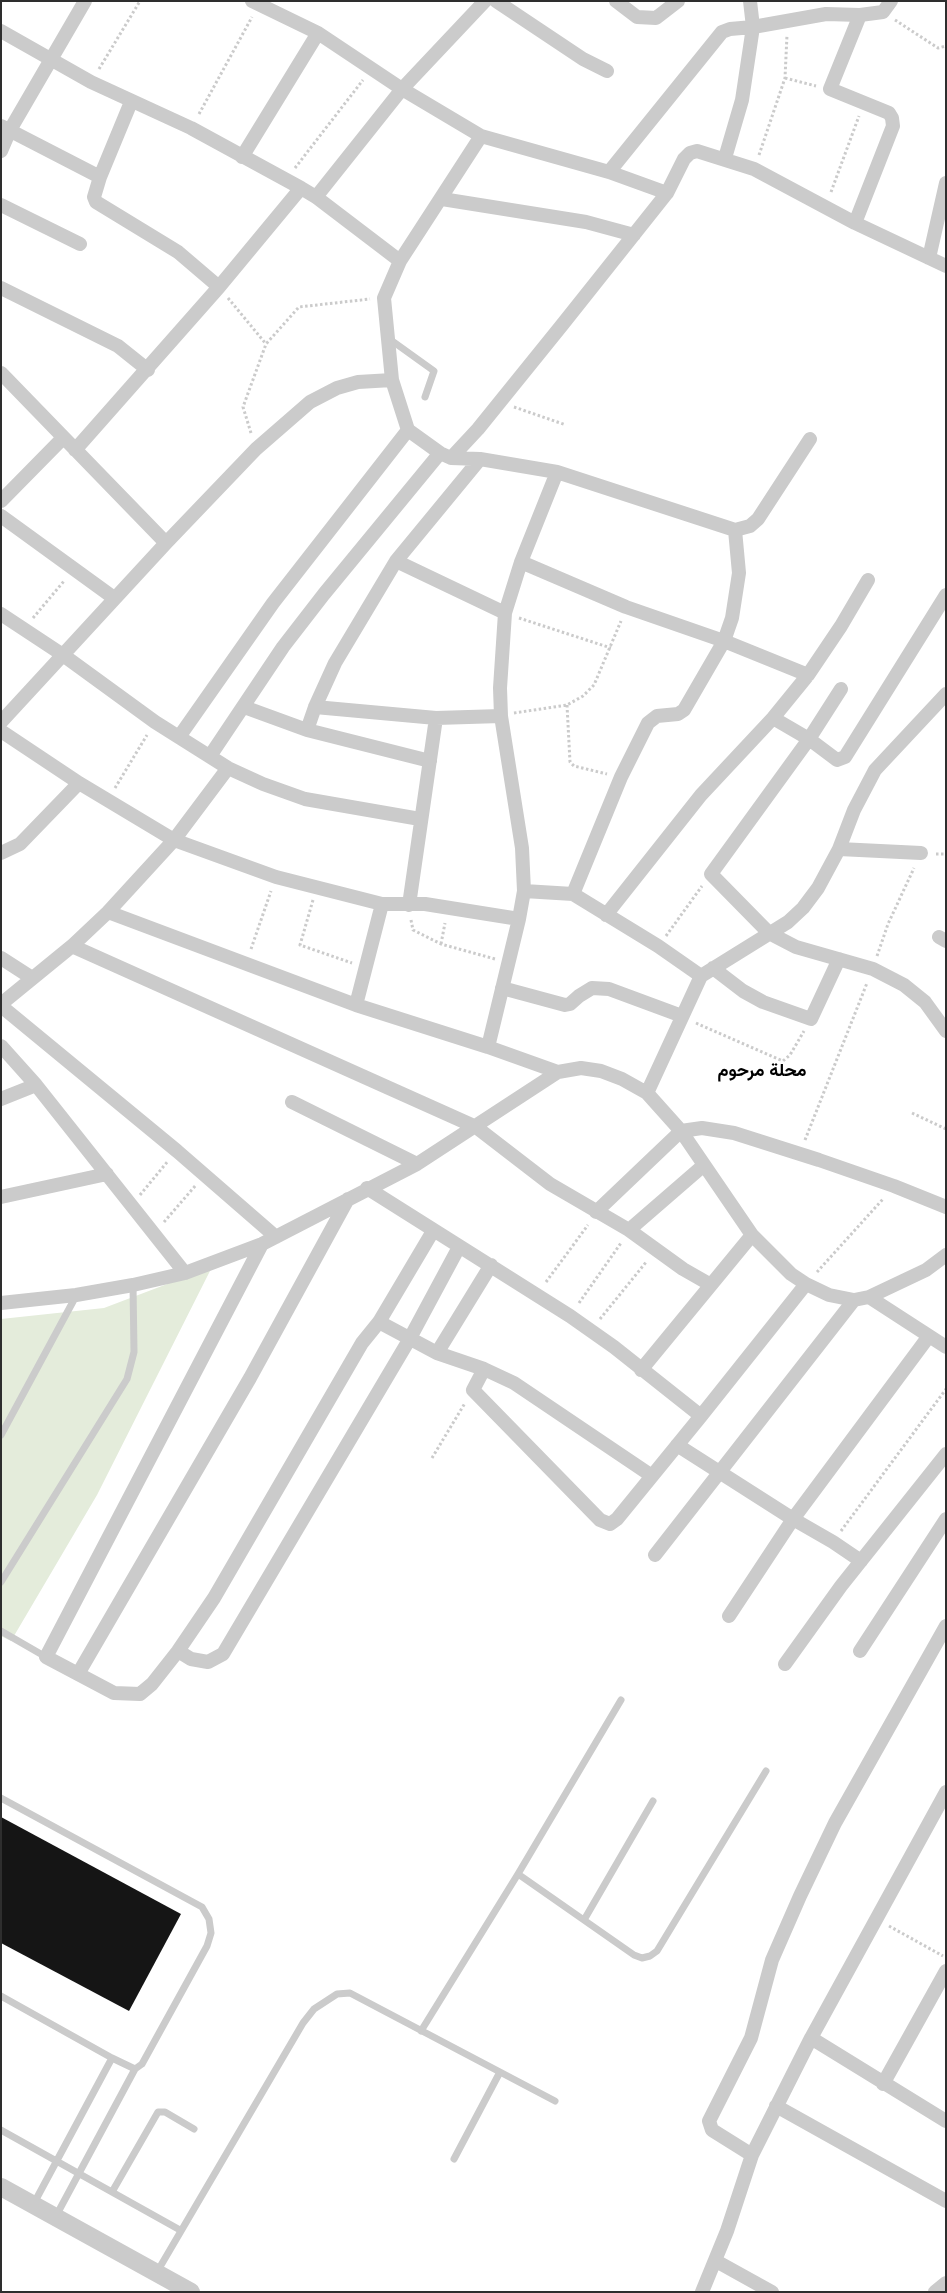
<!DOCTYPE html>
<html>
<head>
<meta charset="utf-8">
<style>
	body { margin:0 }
	#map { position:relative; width:947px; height:2293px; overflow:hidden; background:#fff; font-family:"Open Sans",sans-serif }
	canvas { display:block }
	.frame { position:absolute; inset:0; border:2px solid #2e2e2e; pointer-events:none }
</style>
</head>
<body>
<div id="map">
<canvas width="947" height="2293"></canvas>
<div class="frame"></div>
</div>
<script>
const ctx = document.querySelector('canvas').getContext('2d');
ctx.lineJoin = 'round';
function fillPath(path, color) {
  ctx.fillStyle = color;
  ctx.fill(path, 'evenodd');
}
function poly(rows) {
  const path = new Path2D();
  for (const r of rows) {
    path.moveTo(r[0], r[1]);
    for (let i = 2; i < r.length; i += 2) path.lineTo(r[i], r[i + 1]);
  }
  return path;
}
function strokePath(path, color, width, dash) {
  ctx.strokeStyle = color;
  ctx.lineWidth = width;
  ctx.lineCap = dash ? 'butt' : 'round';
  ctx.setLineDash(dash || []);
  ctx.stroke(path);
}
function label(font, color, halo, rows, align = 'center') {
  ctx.font = font + ' "Open Sans",Vazirmatn,sans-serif';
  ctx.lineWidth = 5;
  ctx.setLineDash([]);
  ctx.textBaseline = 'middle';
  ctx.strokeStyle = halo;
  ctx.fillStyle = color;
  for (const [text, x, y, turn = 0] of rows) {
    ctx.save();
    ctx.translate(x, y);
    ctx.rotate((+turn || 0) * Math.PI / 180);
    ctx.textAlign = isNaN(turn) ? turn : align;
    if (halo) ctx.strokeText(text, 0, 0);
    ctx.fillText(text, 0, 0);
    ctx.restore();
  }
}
const green = poly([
	[212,1267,97,1495,11,1641,1,1636,1,1319,104,1308]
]);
const building = poly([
	[1,1817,181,1914,129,2011,1,1943]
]);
const path = poly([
	[895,20,938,48,946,46],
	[99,69,140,1],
	[785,78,816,86],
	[199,114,252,17],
	[759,155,785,78,787,35],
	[295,168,363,80],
	[831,192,859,116],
	[228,298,266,344],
	[514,407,566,425],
	[251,433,243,407,266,344,299,307,370,299],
	[33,618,64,581],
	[519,618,611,648],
	[567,705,570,762,574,766,607,774],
	[514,713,567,705,583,696,594,685,621,621],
	[115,788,147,735],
	[936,854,946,854],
	[313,900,300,945,352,963],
	[411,920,413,930,441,944,495,959],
	[666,936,702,886],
	[441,944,445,923],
	[251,949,271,891],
	[877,956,888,924,914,868],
	[696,1023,783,1061,790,1055,804,1031],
	[912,1113,946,1129],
	[805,1140,867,983],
	[140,1195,168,1161],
	[164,1222,196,1185],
	[817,1272,883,1199],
	[546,1282,588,1225],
	[579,1303,621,1243],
	[600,1319,647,1261],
	[432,1458,465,1403],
	[841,1531,946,1389],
	[889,1926,943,1956]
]);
const service = poly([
	[388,338,434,371,425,397],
	[1,1435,76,1296],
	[1,1582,127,1379,134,1352,133,1285],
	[1,1631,46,1657],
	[1,1798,202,1907,209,1919,211,1933,207,1946,142,2064,135,2069,112,2058,1,1996],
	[518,1874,634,1955,642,1958,650,1956,657,1951,766,1771],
	[584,1920,653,1801],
	[421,2031,518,1874,621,1700],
	[1,2130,180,2230],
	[454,2159,500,2072],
	[112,2192,158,2112,165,2112,194,2129],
	[33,2205,112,2058],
	[56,2216,135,2069],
	[157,2272,303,2023,314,2009,337,1994,350,1993,555,2101]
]);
const minor = poly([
	[252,1,318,33,402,89,481,136,609,172,667,193],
	[496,1,583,59,607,71],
	[616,1,637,17,656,18,678,1],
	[1,31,91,82,191,128,301,188,316,197,400,261],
	[131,102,100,177,94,197,96,202,178,252,219,287],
	[1,126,100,177],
	[481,136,400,261,384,298,392,380,408,430,440,453,451,458,480,459,557,472,735,530,750,526,758,519,810,439],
	[1,151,10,130,85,1],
	[242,157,318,33],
	[725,158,742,100,753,27,750,1],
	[609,172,722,32,730,29,753,27,826,14,860,15,883,12,891,1],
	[316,197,402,89,485,1],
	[442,199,586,222,634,235],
	[1,205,80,244],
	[855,223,893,126,892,118,889,113,830,89,860,15],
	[929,258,946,183],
	[1,288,118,346,148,370],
	[1,373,166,543],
	[75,450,219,287,301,188],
	[451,458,478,429,562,325,667,193,684,159,690,153,697,151,754,169,855,223,946,266],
	[1,501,63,438],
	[1,516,114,598],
	[396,561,505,613],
	[521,562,626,607,724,641,808,675],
	[1,614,63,655,155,722,228,768,263,784,305,799,420,819],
	[841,689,809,739,711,874,769,933,796,947,873,969,904,985,925,1002,946,1031],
	[244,707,307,730,430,761],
	[315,707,436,718,501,716],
	[773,718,809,739,837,760,845,757,946,595],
	[1,722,166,543,256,449,310,402,337,388,358,382,392,380],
	[307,730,315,707,335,663,396,561,480,459],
	[1,731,79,783,174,840,276,877,382,904,425,904,519,919],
	[179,737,273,603,408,430],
	[210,756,283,647,324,594,440,453],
	[839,849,921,853],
	[1,853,20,844,79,783],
	[524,891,573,894,658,946,701,976],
	[573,894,621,777,648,723,657,716,678,714,684,710,724,641,732,618,739,573,735,530],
	[409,905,436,718],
	[108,912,356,1005,488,1047,558,1072],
	[606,915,701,795,773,718,808,675,841,626,868,580],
	[939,937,946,941],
	[72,946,476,1127,550,1184,629,1230,683,1269,711,1285],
	[1,958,32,978],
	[713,968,743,991,763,1002,811,1019,839,959],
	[502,988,565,1005,570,1004,579,996,592,988,609,989,682,1016],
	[1,1004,72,946,108,912,174,840,228,768],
	[356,1005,382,904],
	[1,1006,177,1151,276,1237],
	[1,1046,36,1085,185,1273],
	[488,1047,519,919,524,891,522,848,501,716,500,688,505,613,521,562,557,472],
	[647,1093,701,976,788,922,803,908,818,888,839,849,854,810,875,770,946,694],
	[1,1099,36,1085],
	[292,1102,417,1164],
	[367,1188,570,1316,614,1347,701,1416],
	[1,1197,107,1174],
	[596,1212,681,1131,702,1128,734,1133,819,1160,894,1186,946,1207],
	[629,1230,704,1165],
	[262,1244,46,1657,114,1693,140,1694,152,1684,178,1651,214,1598,362,1343,379,1322,433,1231],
	[869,1297,946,1347],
	[1,1303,76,1295,133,1285,185,1273,262,1244,417,1164,558,1072,581,1068,601,1071,622,1079,647,1093,681,1131,752,1235,791,1274,806,1284,829,1295,854,1300,869,1297,926,1270,946,1255],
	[379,1322,437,1353,484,1369,514,1383,652,1476],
	[437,1353,491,1265],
	[484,1369,473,1390,600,1520,610,1524,617,1519,701,1416,806,1284],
	[641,1370,752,1235],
	[677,1445,793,1519,833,1542,861,1561],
	[655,1555,854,1300],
	[729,1616,793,1519,929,1336],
	[178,1651,191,1659,208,1662,223,1654,409,1340,459,1247],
	[860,1651,946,1519],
	[785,1664,841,1586,946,1454],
	[78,1674,250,1378,348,1199],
	[811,2038,946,2121],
	[883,2084,946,1971],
	[776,2106,946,2201],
	[752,2155,712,2130,709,2121,751,2038,772,1960,800,1896,835,1823,946,1626],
	[716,2261,772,2292],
	[702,2292,727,2231,752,2155,811,2038,946,1792],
	[935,2292,946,2283]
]);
const tertiary = poly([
	[1,2187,191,2292]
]);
const districtNames = [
	["محلة مرحوم",762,1071]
];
fillPath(green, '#e4ecdb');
fillPath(building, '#151515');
strokePath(path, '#cbcbcb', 3, [2.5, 2.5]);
strokePath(service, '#cbcbcb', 7);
strokePath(minor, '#cbcbcb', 14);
strokePath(tertiary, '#cbcbcb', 18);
label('bold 18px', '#000', '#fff', districtNames);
</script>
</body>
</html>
